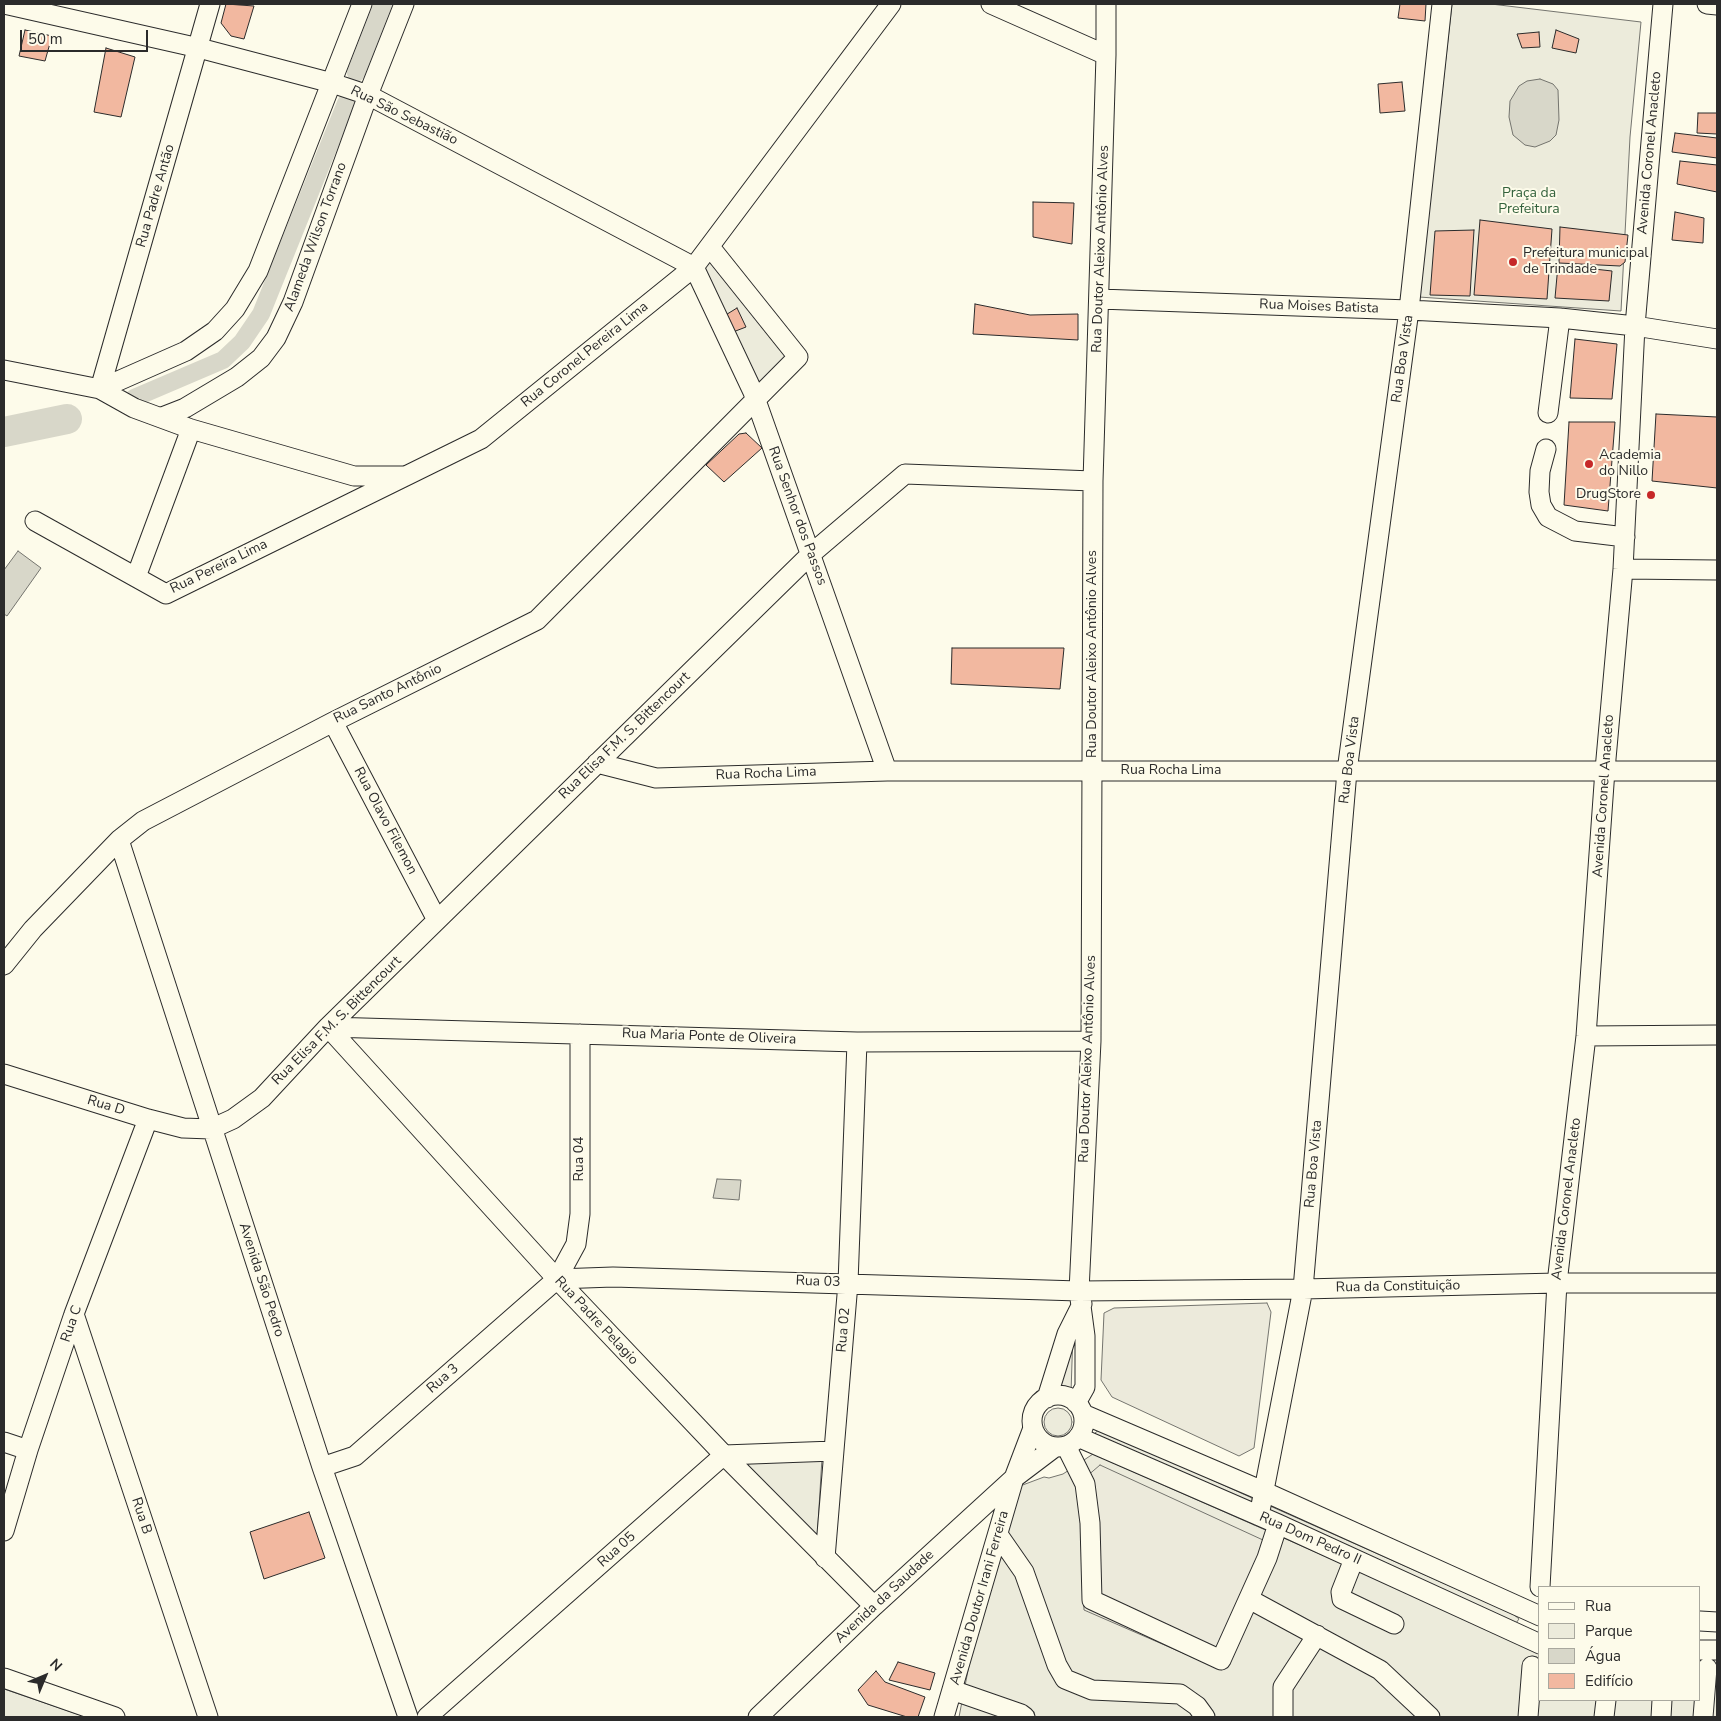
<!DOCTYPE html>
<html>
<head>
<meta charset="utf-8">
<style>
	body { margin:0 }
	#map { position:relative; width:1721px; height:1721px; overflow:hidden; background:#fdfbea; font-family:"Nunito Sans",sans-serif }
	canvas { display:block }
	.frame { position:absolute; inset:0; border:5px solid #2b2b2b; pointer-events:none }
	.legend { position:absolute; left:1538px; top:1586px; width:162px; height:115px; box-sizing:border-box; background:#fdfbea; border:1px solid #a9a89e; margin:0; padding:6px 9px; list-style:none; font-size:15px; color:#2b2b2b }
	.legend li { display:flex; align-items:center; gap:10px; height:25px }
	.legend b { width:25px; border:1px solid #a9a89e }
	.north { position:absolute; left:20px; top:1651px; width:50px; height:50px; -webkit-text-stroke:4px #fdfbea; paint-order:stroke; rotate:45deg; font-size:14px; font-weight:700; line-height:20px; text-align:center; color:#2b2b2b }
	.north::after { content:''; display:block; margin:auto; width:18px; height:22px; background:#2b2b2b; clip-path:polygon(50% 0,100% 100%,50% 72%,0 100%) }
	.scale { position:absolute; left:20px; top:30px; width:128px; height:22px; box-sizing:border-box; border:2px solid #2b2b2b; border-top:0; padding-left:6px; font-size:15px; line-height:18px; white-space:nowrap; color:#2b2b2b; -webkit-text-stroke:4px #fdfbea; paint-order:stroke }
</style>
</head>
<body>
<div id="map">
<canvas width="1721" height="1721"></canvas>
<div class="frame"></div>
<ul class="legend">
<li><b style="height:6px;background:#fdfbea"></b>Rua</li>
<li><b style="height:14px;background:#ecebdb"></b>Parque</li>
<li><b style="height:14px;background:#d8d7c9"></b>Água</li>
<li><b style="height:14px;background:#f2b8a0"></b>Edifício</li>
</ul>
<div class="north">N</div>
<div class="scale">50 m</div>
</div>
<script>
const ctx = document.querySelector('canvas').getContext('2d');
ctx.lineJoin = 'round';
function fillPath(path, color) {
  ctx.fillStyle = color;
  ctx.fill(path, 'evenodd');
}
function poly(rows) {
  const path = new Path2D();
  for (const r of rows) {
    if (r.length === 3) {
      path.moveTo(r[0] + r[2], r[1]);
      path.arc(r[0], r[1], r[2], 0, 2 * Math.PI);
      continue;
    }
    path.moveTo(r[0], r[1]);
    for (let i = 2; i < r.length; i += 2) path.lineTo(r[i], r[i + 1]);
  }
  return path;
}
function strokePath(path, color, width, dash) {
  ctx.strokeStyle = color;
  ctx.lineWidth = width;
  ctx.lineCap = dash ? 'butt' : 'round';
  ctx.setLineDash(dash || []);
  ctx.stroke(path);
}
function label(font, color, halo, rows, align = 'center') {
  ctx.font = font + ' "Nunito Sans",sans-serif';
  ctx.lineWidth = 4;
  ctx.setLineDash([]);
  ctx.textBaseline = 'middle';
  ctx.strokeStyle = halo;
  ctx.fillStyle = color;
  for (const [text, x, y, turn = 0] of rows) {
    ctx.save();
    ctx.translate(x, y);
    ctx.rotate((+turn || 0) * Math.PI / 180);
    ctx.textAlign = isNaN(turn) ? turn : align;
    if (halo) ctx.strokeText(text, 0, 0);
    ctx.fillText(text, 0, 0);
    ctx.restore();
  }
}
const green = poly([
	[1452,4,1491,4,1641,22,1630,137,1621,311,1419,297,1452,4],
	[710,250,795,357,756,394,697,267,710,250],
	[1073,1332,1071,1393,1059,1389,1073,1332],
	[1058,1422,14],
	[1100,1429,1252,1498,1253,1503,1251,1507,1096,1435,1095,1433,1100,1429],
	[1093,1454,1540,1651,1540,1700,1700,1700,1700,1659,1717,1659,1717,1717,959,1717,970,1660,1020,1486,1044,1477,1049,1478,1063,1474,1093,1454],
	[822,1458,817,1541,745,1464,822,1458],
	[1270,1506,1513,1614,1519,1619,1516,1623,1266,1511,1270,1506],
	[4,1689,86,1717,4,1717,4,1689]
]);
const parking = poly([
	[1267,1303,1271,1312,1254,1448,1239,1456,1112,1397,1101,1380,1104,1313,1114,1308,1267,1303],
	[1100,1465,1276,1546,1222,1670,1084,1610,1079,1483,1100,1465]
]);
const water = poly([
	[1540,79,1553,84,1558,90,1559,120,1556,135,1550,141,1535,147,1525,145,1513,135,1509,117,1510,101,1519,86,1527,81,1540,79],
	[18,551,41,568,7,616,4,614,4,570,18,551],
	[717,1179,741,1180,739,1200,713,1198,717,1179]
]);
const canal = poly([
	[356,73,383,4],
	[134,398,223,360,242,342,261,314,346,103]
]);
const river = poly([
	[4,432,67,419]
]);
const building = poly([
	[226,4,254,6,244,39,231,36,221,23,226,4],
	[1400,4,1426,4,1425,21,1398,18,1400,4],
	[25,30,52,36,45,61,19,56,25,30],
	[1556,30,1579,39,1576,53,1552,48,1556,30],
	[1539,32,1540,47,1522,48,1517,34,1539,32],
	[106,48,135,57,121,117,94,112,106,48],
	[1402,82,1405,111,1380,113,1378,84,1402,82],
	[1698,113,1717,113,1717,134,1697,133,1698,113],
	[1675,133,1717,138,1717,158,1672,152,1675,133],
	[1680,161,1717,165,1717,192,1677,184,1680,161],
	[1033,202,1074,203,1072,244,1033,237,1033,202],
	[1675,212,1704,218,1703,243,1672,240,1675,212],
	[1480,220,1552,229,1547,299,1474,295,1480,220],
	[1560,227,1628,235,1625,262,1620,266,1559,263,1560,227],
	[1474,230,1470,296,1430,295,1435,231,1474,230],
	[1558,265,1612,271,1609,301,1555,298,1558,265],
	[975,304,1030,315,1078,314,1078,340,973,334,975,304],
	[737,308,746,327,733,332,724,316,737,308],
	[1575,339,1617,344,1612,399,1570,398,1575,339],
	[1656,414,1717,417,1717,488,1652,481,1656,414],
	[1569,422,1615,422,1608,511,1564,505,1569,422],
	[746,433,762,448,724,482,706,465,739,434,746,433],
	[952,648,1064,648,1060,689,951,684,952,648],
	[309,1512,325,1558,264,1579,250,1532,309,1512],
	[898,1662,935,1673,930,1690,889,1680,898,1662],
	[876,1671,885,1682,925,1697,918,1717,907,1717,868,1705,858,1690,876,1671]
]);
const minor = poly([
	[4,4,199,48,332,83,368,95,694,267],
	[991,4,1106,55],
	[1707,4,1717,5],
	[694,267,753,392,887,771],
	[1099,299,1409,310,1560,318,1635,326,1717,339],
	[4,370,100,389,134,408,191,429,354,476,403,476],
	[100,389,186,351,215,331,235,309,258,271,362,4],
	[100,389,210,4],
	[1548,413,1560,318],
	[162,417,185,408,237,377,261,358,276,338,293,302,368,95,404,4],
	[1546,449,1540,471,1539,492,1541,505,1548,517,1575,531,1625,537],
	[35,521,166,594,481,439,694,267,891,4],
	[1623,569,1717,570],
	[136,577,191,429],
	[333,722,437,920],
	[597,763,656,778,887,771,1717,771],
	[119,840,322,1467,408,1717],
	[4,965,33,929,119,840,143,821,333,722,537,620,798,357,710,247],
	[328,1027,557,1279,724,1455,874,1606],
	[328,1027,857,1042,1091,1041],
	[1586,1036,1717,1035],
	[4,1074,148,1119,183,1128,211,1129,233,1119,262,1098,328,1027,811,554,905,474,1093,481],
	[557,1279,613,1277,1079,1291,1303,1289,1557,1283,1717,1283],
	[74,1314,208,1717],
	[1058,1421,26],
	[1047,1398,1067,1334,1082,1304],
	[1076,1403,1085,1387,1085,1336,1079,1291,1091,1041,1093,481,1106,55,1106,4],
	[1083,1414,1265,1492,1540,1616],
	[1078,1437,1278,1524,1540,1644],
	[4,1442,28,1450],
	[1066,1446,1085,1484,1090,1523,1092,1600,1221,1660,1267,1558,1278,1524],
	[322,1467,355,1456,557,1279,576,1244,580,1214,580,1034],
	[1259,1516,1303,1289,1347,771,1409,310,1442,4],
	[4,1531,28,1450,74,1314,148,1119],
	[999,1536,1024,1572,1057,1665,1065,1679,1092,1690,1180,1694,1197,1706,1205,1717],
	[825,1558,848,1283,857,1042],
	[1354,1559,1341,1592,1342,1599,1394,1624],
	[1540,1587,1557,1283,1586,1036,1605,770,1623,569,1635,326,1663,4],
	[1249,1599,1380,1670,1430,1717],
	[1700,1621,1717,1622],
	[1700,1650,1717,1650],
	[4,1678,115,1717],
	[952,1690,1021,1714,1025,1717],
	[427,1717,724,1455,834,1451],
	[758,1717,874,1606,1014,1478,1055,1447],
	[944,1717,1014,1478,1033,1428],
	[1283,1717,1283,1687,1317,1635],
	[1528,1717,1532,1666],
	[1604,1717,1606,1700],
	[1661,1717,1662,1700],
	[1703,1717,1707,1668]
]);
const markers = [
	[1513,262,5,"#c62828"],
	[1589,464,5,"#c62828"],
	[1651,495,5,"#c62828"]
];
const streetNames = [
	["Rua São Sebastião",404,116,26],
	["Avenida Coronel Anacleto",1650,153,-85],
	["Rua Padre Antão",156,196,-74],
	["Alameda Wilson Torrano",316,237,-70],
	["Rua Doutor Aleixo Antônio Alves",1101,249,-88],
	["Rua Moises Batista",1319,307,2],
	["Rua Coronel Pereira Lima",585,355,-39],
	["Rua Boa Vista",1403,359,-82],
	["Rua Senhor dos Passos",797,516,70],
	["Rua Pereira Lima",219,567,-26],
	["Rua Doutor Aleixo Antônio Alves",1093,654,-90],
	["Rua Santo Antônio",388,694,-26],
	["Rua Elisa F.M. S. Bittencourt",625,736,-44],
	["Rua Boa Vista",1350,760,-83],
	["Rua Rocha Lima",1171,771],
	["Rua Rocha Lima",766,774,-2],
	["Avenida Coronel Anacleto",1604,796,-86],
	["Rua Olavo Filemon",385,821,62],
	["Rua Elisa F.M. S. Bittencourt",337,1021,-45],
	["Rua Maria Ponte de Oliveira",709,1037,2],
	["Rua Doutor Aleixo Antônio Alves",1088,1059,-88],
	["Rua D",106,1106,17],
	["Rua 04",580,1159,-90],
	["Rua Boa Vista",1314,1164,-85],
	["Avenida Coronel Anacleto",1567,1199,-83],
	["Avenida São Pedro",261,1280,72],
	["Rua 03",818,1282,2],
	["Rua da Constituição",1398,1287,-1],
	["Rua Padre Pelagio",596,1321,47],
	["Rua C",72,1324,-71],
	["Rua 02",844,1330,-85],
	["Rua 3",443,1379,-41],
	["Rua B",141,1516,72],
	["Rua Dom Pedro II",1310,1539,24],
	["Rua 05",617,1550,-42],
	["Avenida da Saudade",885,1597,-43],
	["Avenida Doutor Irani Ferreira",980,1598,-74]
];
const parkNames = [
	["Praça da",1529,194],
	["Prefeitura",1529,210]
];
const poiNames = [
	["Prefeitura municipal",1523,254],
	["de Trindade",1523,270],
	["Academia",1599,456],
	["do Nillo",1599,472],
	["DrugStore",1641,495,"right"]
];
fillPath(green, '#ecebdb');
strokePath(green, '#74746e', 1);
fillPath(parking, '#eceadb');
strokePath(parking, '#74746e', 1);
fillPath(water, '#d8d7c9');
strokePath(water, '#74746e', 1);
strokePath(canal, '#d8d7c9', 18);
strokePath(river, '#d8d7c9', 30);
fillPath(building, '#f2b8a0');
strokePath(building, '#2b2b2b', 1);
strokePath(minor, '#2b2b2b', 21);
strokePath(minor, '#fdfbea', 19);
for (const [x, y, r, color] of markers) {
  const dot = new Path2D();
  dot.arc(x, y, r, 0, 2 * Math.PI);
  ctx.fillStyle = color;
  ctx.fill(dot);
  strokePath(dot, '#fdfbea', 2);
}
label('14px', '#2b2b2b', '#fdfbea', streetNames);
label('14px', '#34623c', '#fdfbea', parkNames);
label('14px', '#2b2b2b', '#fdfbea', poiNames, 'left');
</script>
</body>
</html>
